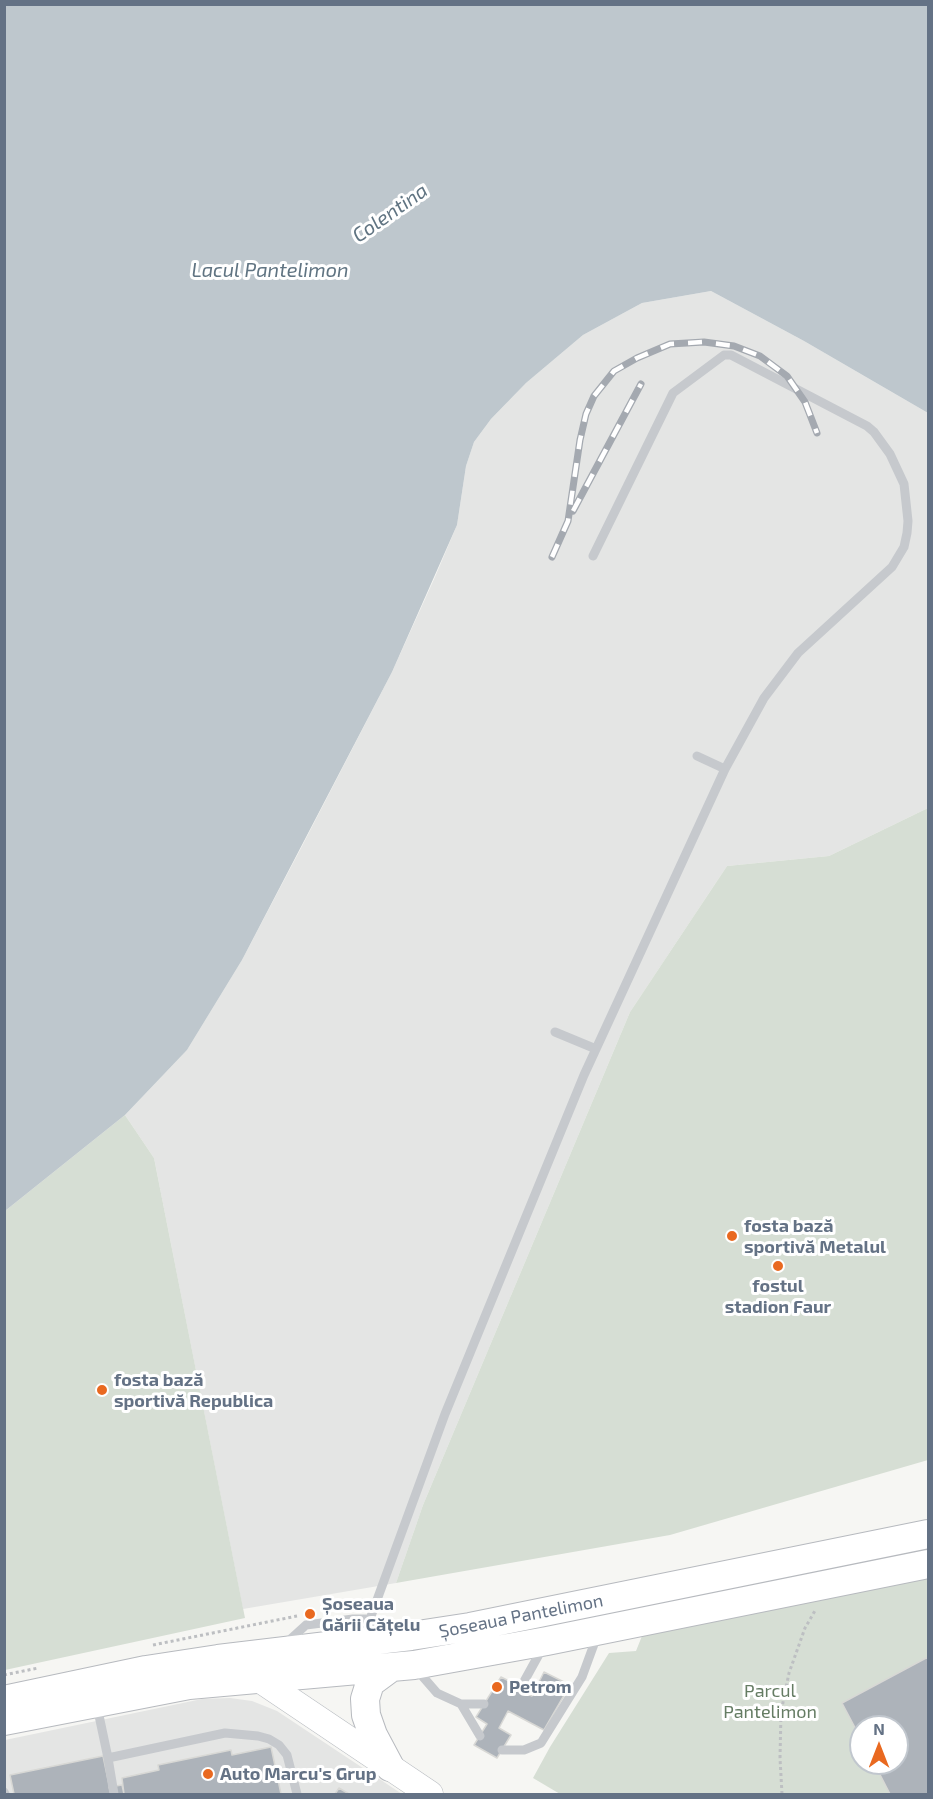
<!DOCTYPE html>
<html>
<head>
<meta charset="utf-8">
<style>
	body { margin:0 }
	#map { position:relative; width:933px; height:1799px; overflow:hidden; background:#f6f6f3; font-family:"Exo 2",sans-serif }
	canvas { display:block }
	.frame { position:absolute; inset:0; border:6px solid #647285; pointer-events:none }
	.north { position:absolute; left:849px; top:1715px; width:60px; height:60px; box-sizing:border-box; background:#fff; border:2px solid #c1c7ce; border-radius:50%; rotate:0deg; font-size:16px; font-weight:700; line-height:24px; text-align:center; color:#647285 }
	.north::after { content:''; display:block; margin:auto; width:21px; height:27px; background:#e96920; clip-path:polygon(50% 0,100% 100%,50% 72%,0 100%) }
</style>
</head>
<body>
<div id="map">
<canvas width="933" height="1799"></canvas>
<div class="frame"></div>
<div class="north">N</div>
</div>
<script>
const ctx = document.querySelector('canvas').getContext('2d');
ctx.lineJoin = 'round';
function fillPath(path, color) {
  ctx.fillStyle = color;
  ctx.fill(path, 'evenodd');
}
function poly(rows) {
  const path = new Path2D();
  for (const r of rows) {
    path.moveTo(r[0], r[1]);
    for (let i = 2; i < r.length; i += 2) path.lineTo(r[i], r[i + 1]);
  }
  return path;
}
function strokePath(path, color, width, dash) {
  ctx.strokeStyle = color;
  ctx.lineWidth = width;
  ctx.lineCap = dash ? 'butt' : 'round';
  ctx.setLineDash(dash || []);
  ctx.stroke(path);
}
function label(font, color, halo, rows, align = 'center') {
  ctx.font = font + ' "Exo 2",sans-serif';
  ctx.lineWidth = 6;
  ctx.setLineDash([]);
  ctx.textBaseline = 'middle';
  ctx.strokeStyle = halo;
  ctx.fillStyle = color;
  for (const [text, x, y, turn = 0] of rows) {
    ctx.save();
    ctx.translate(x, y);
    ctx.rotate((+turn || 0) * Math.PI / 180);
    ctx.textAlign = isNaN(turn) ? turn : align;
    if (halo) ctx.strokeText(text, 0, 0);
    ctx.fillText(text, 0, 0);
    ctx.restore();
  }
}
const built = poly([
	[711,291,804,341,928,413,928,808,829,856,727,866,630,1012,423,1505,396,1583,243,1609,154,1158,125,1115,187,1050,242,960,301,848,392,672,435,577,457,525,466,466,474,442,491,419,526,383,583,335,642,303],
	[230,1698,252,1701,277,1711,402,1794,5,1794,5,1740,202,1699]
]);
const green = poly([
	[928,808,928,1460,670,1535,396,1583,423,1505,630,1012,727,866,829,856],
	[125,1115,154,1158,245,1618,5,1670,5,1211],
	[928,1575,928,1794,560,1794,533,1778,550,1747,609,1653,636,1651,644,1631],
	[861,1727,897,1727,897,1763,861,1763]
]);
const water = poly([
	[5,4,928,5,928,413,804,341,711,291,642,303,583,335,526,383,491,419,474,442,466,466,457,525,392,672,242,960,187,1050,125,1115,5,1211]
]);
const building = poly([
	[928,1657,928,1794,890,1794,874,1763,897,1763,897,1727,861,1727,861,1739,842,1703,928,1657],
	[544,1672,570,1685,544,1730,508,1711,499,1728,511,1735,497,1758,474,1745,487,1724,476,1717,501,1677,523,1688,520,1691,532,1696,544,1672],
	[271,1747,281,1794,124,1794,122,1778,159,1770,158,1765,231,1750,232,1755,271,1747],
	[103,1756,111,1794,14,1794,10,1775,103,1756],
	[122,1785,124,1794,111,1794,109,1787,122,1785],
	[339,1788,349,1794,335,1794,339,1788]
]);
const path = poly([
	[153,1645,297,1616],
	[4,1675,38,1668],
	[782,1794,780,1758,781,1712,789,1673,805,1628,816,1609]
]);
const lane = poly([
	[697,756,725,769],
	[555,1032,596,1049],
	[370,1619,445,1414,584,1075,725,769,764,698,798,653,892,567,904,547,907,533,908,521,904,484,890,454,874,432,867,426,731,355,724,355,673,393,593,556],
	[284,1645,306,1625,353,1619,370,1619,395,1629],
	[417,1670,437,1693,461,1704,484,1704],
	[521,1687,543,1647],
	[461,1704,480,1736],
	[97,1706,108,1758,225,1733,258,1736,269,1739,279,1745,287,1755,297,1794],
	[502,1750,524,1750,541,1743,582,1677,597,1636],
	[108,1758,114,1794],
	[4,1792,5,1794]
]);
const secondary = poly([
	[259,1679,430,1794]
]);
const primary = poly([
	[389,1669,370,1683,365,1699,366,1715,373,1735,390,1767],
	[4,1700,146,1670,218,1659,411,1636,470,1627,928,1534],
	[4,1721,189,1685,414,1665,547,1641,928,1564]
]);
const rail = poly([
	[573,511,641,384],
	[552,557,568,521,580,440,586,414,594,396,614,371,637,358,670,344,704,342,734,346,760,356,787,376,805,402,817,433]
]);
const markers = [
	[732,1236,6,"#e96920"],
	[778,1266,6,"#e96920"],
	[102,1390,6,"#e96920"],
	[310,1614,6,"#e96920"],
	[497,1687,6,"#e96920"],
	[208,1774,6,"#e96920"]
];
const poiNames = [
	["fosta bază",744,1226],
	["sportivă Metalul",744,1247],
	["fostul",778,1286,"center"],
	["stadion Faur",778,1307,"center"],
	["fosta bază",114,1380],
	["sportivă Republica",114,1401],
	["Șoseaua",322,1604],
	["Gării Cățelu",322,1625],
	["Petrom",509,1687],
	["Auto Marcu's Grup",220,1774]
];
const streetNames = [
	["Șoseaua Pantelimon",521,1616,-11]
];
const parkNames = [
	["Parcul",770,1691],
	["Pantelimon",770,1712]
];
const waterNames = [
	["Colentina",390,213,-35],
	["Lacul Pantelimon",270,270]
];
fillPath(built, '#e4e5e4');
fillPath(green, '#d6ded4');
fillPath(water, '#bec7cd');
fillPath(building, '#adb3ba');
strokePath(building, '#d8d8d5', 1.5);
strokePath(secondary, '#b8bcc1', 27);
strokePath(primary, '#b7babf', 30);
strokePath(path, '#bdbfc2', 3, [3, 3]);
strokePath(lane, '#c6c9cd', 9);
strokePath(secondary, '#fff', 26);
strokePath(primary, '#fff', 28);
strokePath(rail, '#a4a9b0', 7);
strokePath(rail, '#fff', 4.5, [14]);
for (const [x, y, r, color] of markers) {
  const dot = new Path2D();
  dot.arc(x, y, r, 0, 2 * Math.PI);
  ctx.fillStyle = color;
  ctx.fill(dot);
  strokePath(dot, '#fff', 2);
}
label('bold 18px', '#647285', '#fff', poiNames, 'left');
label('18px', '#647285', '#fff', streetNames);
label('18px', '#657c63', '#fff', parkNames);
label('italic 20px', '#607482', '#fff', waterNames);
</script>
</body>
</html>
